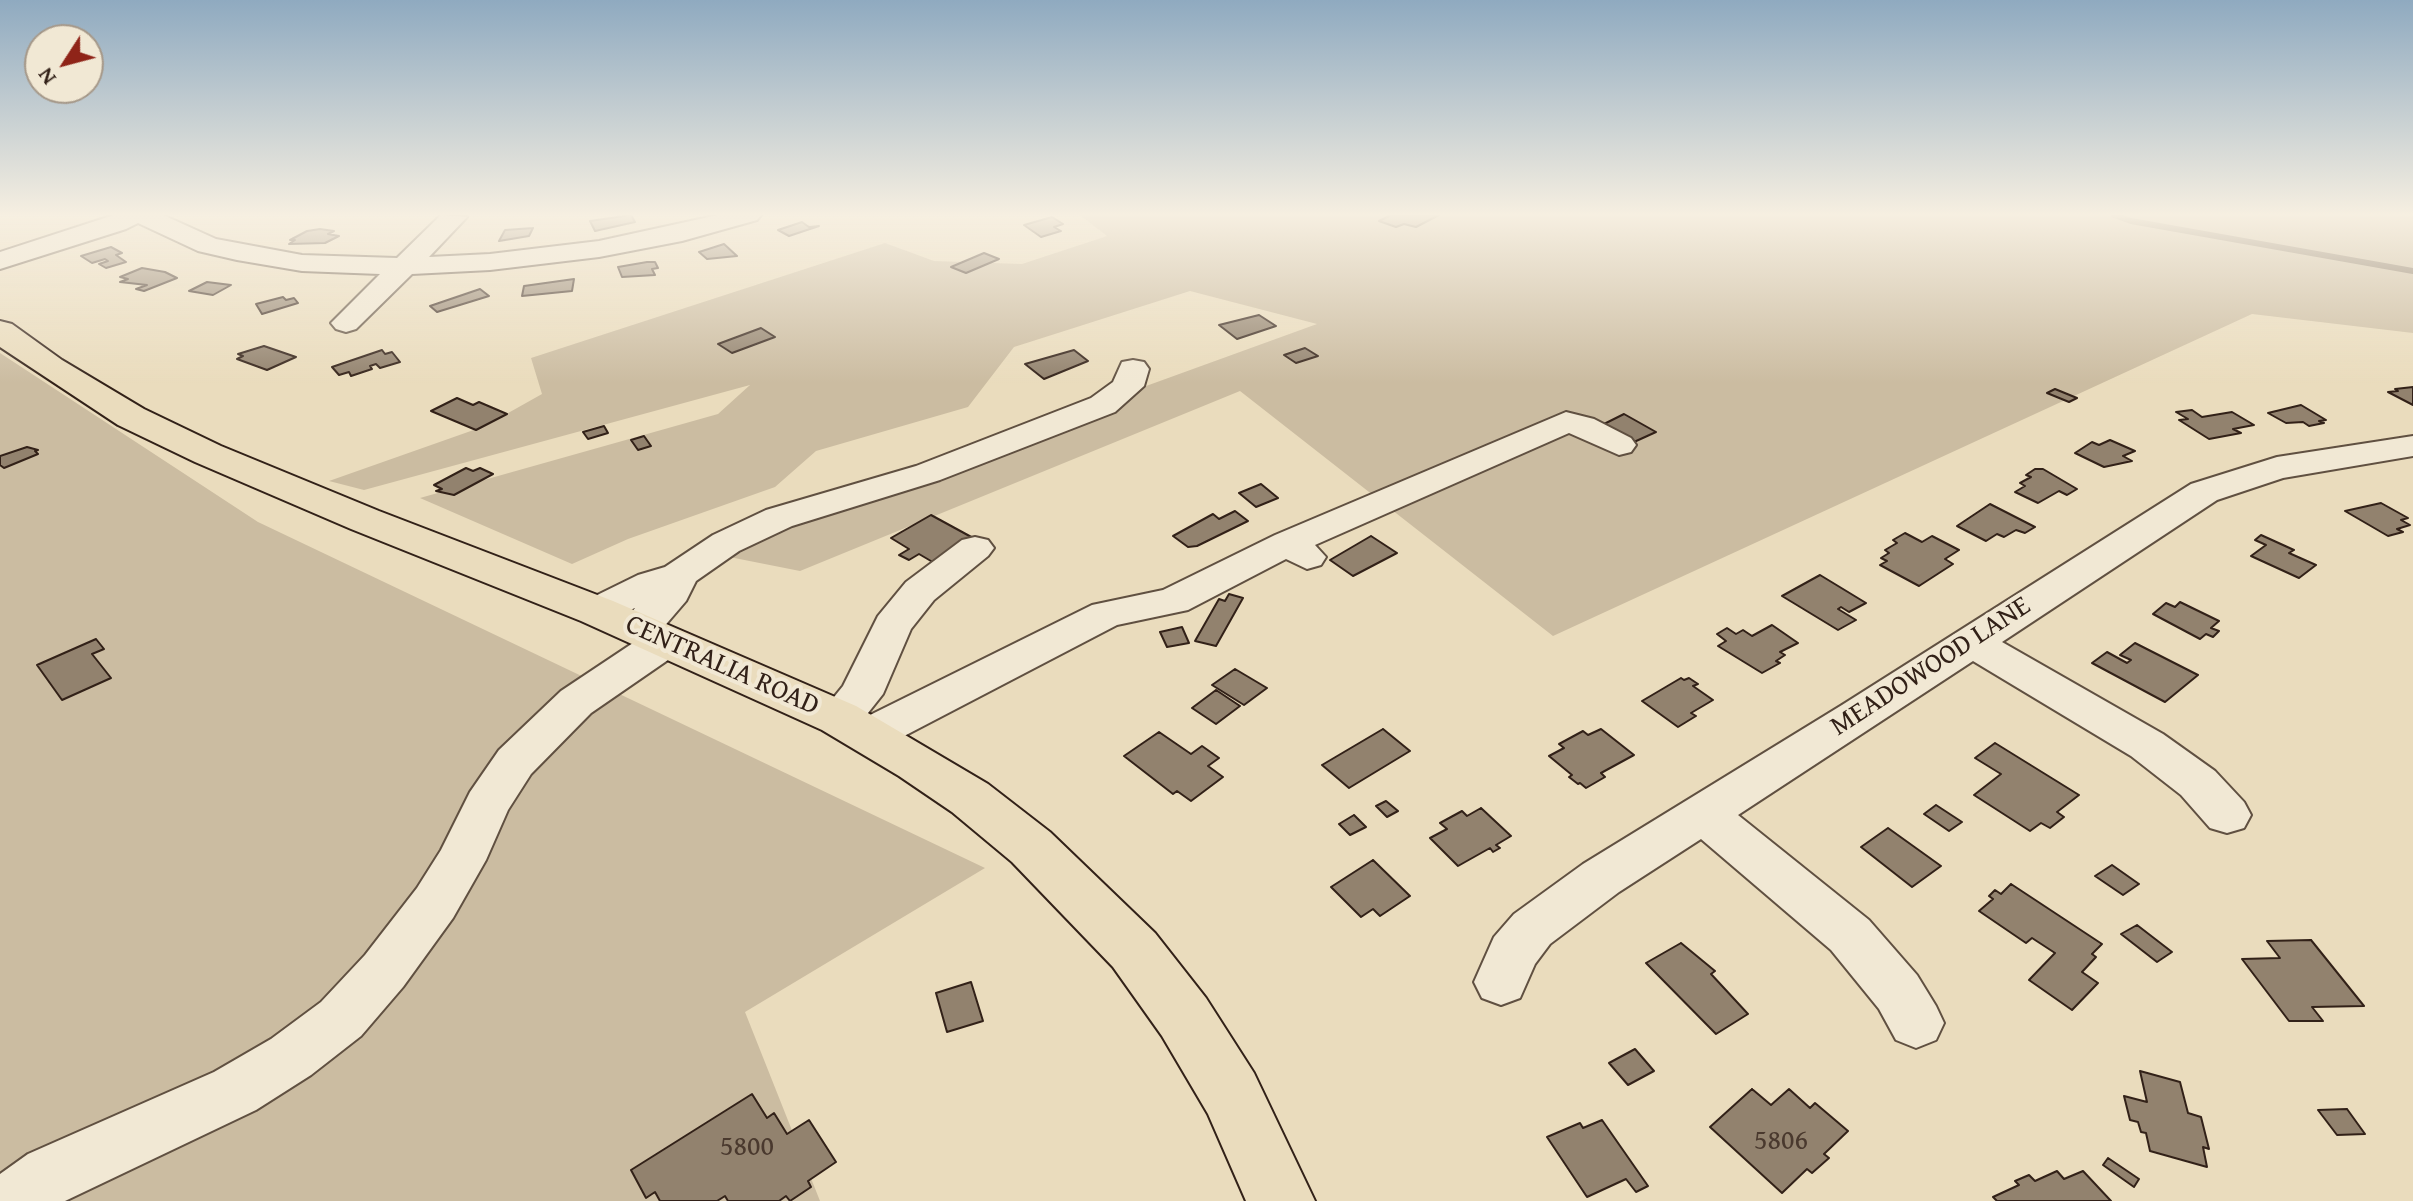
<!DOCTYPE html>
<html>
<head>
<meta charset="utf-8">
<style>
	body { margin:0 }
	#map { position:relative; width:2413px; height:1201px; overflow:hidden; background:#eadcbd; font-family:"Gentium Book Plus",serif }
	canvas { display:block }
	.north { position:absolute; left:24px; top:24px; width:80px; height:80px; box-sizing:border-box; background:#f1e8d4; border:2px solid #a59889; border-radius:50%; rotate:234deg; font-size:22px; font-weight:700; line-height:32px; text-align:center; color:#322118 }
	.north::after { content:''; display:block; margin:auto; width:28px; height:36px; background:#8f2418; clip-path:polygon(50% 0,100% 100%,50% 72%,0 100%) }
</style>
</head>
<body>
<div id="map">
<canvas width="2413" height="1201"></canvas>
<div class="north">N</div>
</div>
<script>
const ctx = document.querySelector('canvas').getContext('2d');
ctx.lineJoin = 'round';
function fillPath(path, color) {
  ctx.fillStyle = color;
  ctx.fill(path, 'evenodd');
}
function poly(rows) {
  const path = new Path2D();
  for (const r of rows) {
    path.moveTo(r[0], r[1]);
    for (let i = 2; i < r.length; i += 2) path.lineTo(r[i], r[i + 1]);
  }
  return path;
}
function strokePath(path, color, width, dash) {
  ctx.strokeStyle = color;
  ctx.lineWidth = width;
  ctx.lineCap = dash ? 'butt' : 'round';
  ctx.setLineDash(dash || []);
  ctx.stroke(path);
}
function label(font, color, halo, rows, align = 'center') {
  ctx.font = font + ' "Gentium Book Plus",serif';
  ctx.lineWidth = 8;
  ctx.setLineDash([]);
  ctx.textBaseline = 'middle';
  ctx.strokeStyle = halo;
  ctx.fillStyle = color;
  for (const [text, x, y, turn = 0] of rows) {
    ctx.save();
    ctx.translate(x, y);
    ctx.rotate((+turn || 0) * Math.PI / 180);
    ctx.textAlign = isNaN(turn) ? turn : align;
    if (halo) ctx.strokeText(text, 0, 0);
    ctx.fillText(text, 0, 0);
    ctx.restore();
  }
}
const green = poly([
	[1080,215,2413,215,2413,333,2252,314,1553,636,1240,391,800,571,694,550,1317,324,1190,291,1014,347,968,407,816,451,775,487,628,539,572,564,420,498,718,414,750,385,364,490,329,481,485,426,542,394,531,358,885,243,934,261,1022,264,1107,236],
	[0,353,258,522,985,868,745,1012,820,1201,0,1201]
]);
const stream = poly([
	[2114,215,2131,221,2413,271]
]);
const building = poly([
	[631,215,635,222,595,231,590,221,631,215],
	[1391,215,1439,215,1416,227,1404,224,1396,227,1379,221,1391,215],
	[1052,217,1063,224,1054,227,1061,231,1041,237,1024,225,1052,217],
	[802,222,809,227,819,226,789,236,778,230,802,222],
	[533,228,529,236,499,241,505,230,533,228],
	[320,229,334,231,328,234,339,236,325,243,289,244,295,240,290,240,307,231,320,229],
	[724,244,737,256,707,259,699,252,724,244],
	[111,247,122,253,116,255,126,262,106,268,99,264,108,261,105,259,92,263,81,256,111,247],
	[984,253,999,259,966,273,951,267,984,253],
	[647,262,655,262,658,268,652,269,655,275,622,277,618,267,647,262],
	[142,268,165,272,177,278,144,291,136,289,147,285,120,282,128,279,120,277,142,268],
	[574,279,572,291,522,296,524,286,574,279],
	[207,282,231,285,213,295,189,291,207,282],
	[480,289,489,296,437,312,430,306,480,289],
	[283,297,286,300,294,298,298,303,262,314,256,304,283,297],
	[1259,315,1276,326,1237,339,1219,325,1259,315],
	[761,328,775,337,732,353,718,344,761,328],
	[264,346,296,357,267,370,237,359,243,356,238,354,264,346],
	[1305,348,1318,356,1296,363,1284,355,1305,348],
	[382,350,385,354,392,352,400,362,380,368,376,364,370,366,372,369,351,376,349,372,339,375,332,367,382,350],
	[1074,350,1088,361,1044,379,1025,364,1074,350],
	[2413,387,2413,405,2388,392,2398,391,2395,389,2413,387],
	[2055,389,2077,398,2069,402,2047,393,2055,389],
	[457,398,473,405,479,402,507,414,476,430,431,411,457,398],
	[2301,405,2326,420,2319,421,2324,423,2309,426,2303,422,2286,423,2268,413,2301,405],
	[2192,410,2202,417,2232,412,2254,425,2233,429,2241,433,2209,439,2179,420,2188,419,2176,412,2192,410],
	[1624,414,1656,432,1634,442,1602,425,1624,414],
	[604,426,608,433,588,439,583,432,604,426],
	[644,436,651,446,638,450,631,440,644,436],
	[2110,440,2135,451,2123,456,2132,461,2104,467,2075,453,2092,442,2099,445,2110,440],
	[27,447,38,450,35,451,38,454,4,468,0,465,0,456,27,447],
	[466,468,473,471,480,468,493,474,454,495,436,491,442,489,434,485,466,468],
	[2035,469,2043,469,2077,489,2067,495,2059,491,2038,503,2015,492,2025,486,2020,483,2031,477,2026,475,2035,469],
	[1261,484,1278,498,1256,507,1239,493,1261,484],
	[2381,503,2408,518,2401,520,2410,525,2397,529,2403,532,2388,536,2345,511,2381,503],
	[1990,504,2035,527,2025,533,2016,530,2004,537,1997,534,1986,541,1957,526,1990,504],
	[1235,511,1248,521,1197,546,1188,547,1173,536,1213,514,1219,519,1235,511],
	[931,515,975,539,936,564,919,554,909,560,899,555,909,549,891,538,931,515],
	[1905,533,1922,542,1932,536,1959,550,1945,559,1953,564,1919,586,1880,565,1887,561,1881,558,1889,553,1885,550,1897,543,1893,540,1905,533],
	[2261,535,2294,550,2289,553,2316,565,2299,578,2251,556,2266,545,2255,540,2261,535],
	[1371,536,1397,553,1353,576,1330,560,1371,536],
	[1820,575,1866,603,1849,612,1841,607,1838,609,1856,620,1838,630,1782,596,1820,575],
	[1229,594,1243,598,1216,646,1195,641,1219,599,1225,601,1229,594],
	[2180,602,2219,621,2211,628,2219,631,2213,637,2206,634,2200,639,2153,614,2166,603,2175,607,2180,602],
	[1772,625,1798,643,1780,652,1785,655,1776,661,1780,663,1762,673,1718,646,1726,641,1717,634,1727,628,1736,634,1743,630,1752,636,1772,625],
	[1182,627,1189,643,1167,647,1160,632,1182,627],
	[96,639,104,649,92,654,111,678,62,700,37,665,96,639],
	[2135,643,2198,675,2165,702,2092,663,2107,652,2127,663,2131,660,2120,655,2135,643],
	[1235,669,1267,688,1244,705,1212,685,1235,669],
	[1681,678,1684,680,1689,678,1698,684,1693,686,1713,700,1691,713,1696,716,1678,727,1642,701,1681,678],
	[1216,690,1240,706,1216,724,1192,708,1216,690],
	[1383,729,1410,751,1349,788,1322,765,1383,729],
	[1601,729,1634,755,1601,773,1605,777,1586,788,1580,783,1578,784,1569,777,1572,775,1549,756,1564,748,1559,744,1583,731,1588,735,1601,729],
	[1159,732,1191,754,1202,746,1219,758,1208,766,1223,777,1191,801,1177,791,1173,794,1124,756,1159,732],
	[1995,743,2079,795,2057,812,2064,817,2050,828,2041,823,2030,831,1974,795,2001,774,1975,758,1995,743],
	[1386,801,1398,811,1387,817,1376,806,1386,801],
	[1936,805,1962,822,1949,831,1924,814,1936,805],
	[1481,808,1511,836,1496,845,1500,848,1493,852,1490,848,1458,866,1430,838,1447,829,1440,823,1462,811,1467,816,1481,808],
	[1354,815,1366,827,1350,835,1339,824,1354,815],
	[1888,828,1941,866,1912,887,1861,847,1888,828],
	[1373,860,1410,896,1380,916,1373,909,1361,917,1331,887,1373,860],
	[2112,865,2139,884,2123,895,2095,876,2112,865],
	[2011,884,2102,944,2092,954,2096,957,2082,972,2098,983,2072,1010,2029,980,2055,953,2032,938,2026,943,1979,911,1993,899,1989,896,1995,890,2001,894,2011,884],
	[2137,925,2172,952,2157,962,2121,934,2137,925],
	[2311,940,2364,1006,2312,1007,2323,1021,2289,1021,2242,959,2280,958,2267,941,2311,940],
	[1681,943,1715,971,1711,974,1748,1014,1716,1034,1646,963,1681,943],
	[971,982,983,1021,947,1032,936,993,971,982],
	[1635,1049,1654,1071,1628,1085,1609,1063,1635,1049],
	[2140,1071,2180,1082,2188,1113,2201,1117,2209,1149,2203,1147,2207,1167,2150,1151,2146,1133,2141,1132,2138,1122,2130,1120,2124,1096,2147,1102,2140,1071],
	[1752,1089,1771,1105,1789,1089,1810,1108,1815,1103,1848,1131,1824,1154,1829,1158,1812,1173,1807,1169,1782,1193,1710,1127,1752,1089],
	[752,1094,767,1118,774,1113,787,1134,809,1120,836,1162,808,1181,811,1187,790,1201,786,1196,779,1201,728,1201,725,1196,717,1201,660,1201,655,1192,646,1198,631,1170,752,1094],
	[2347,1109,2365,1134,2337,1135,2318,1110,2347,1109],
	[1602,1120,1648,1186,1636,1192,1626,1179,1587,1197,1547,1137,1580,1123,1583,1128,1602,1120],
	[2108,1158,2139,1179,2134,1187,2103,1165,2108,1158],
	[2057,1171,2064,1179,2083,1171,2111,1201,1997,1201,1993,1197,2019,1185,2015,1181,2029,1175,2035,1181,2057,1171]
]);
const minor = poly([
	[114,215,163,215,216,239,302,255,397,258,441,215,467,217,429,257,490,254,599,241,718,215,761,215,757,220,682,241,599,257,490,270,412,274,356,329,346,332,336,329,331,323,380,274,302,271,237,260,198,251,138,223,126,229,0,269,0,252,114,215],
	[1133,360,1144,362,1149,369,1144,386,1115,412,940,480,792,526,739,551,696,581,686,601,662,629,681,631,687,641,681,651,591,713,531,774,508,810,486,860,453,918,403,987,361,1036,311,1075,256,1110,65,1201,0,1201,0,1174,28,1154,214,1072,271,1039,321,1002,365,955,417,888,441,850,470,792,499,750,561,691,636,641,624,638,618,629,635,608,597,624,583,620,577,611,583,602,638,575,665,567,713,535,766,510,916,466,1091,398,1113,382,1122,362,1133,360],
	[1566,412,1594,419,1631,438,1636,445,1631,452,1619,455,1569,433,1315,545,1326,557,1321,565,1307,569,1286,559,1188,610,1117,625,885,746,869,751,853,746,846,735,849,731,839,734,823,729,817,718,843,686,878,616,906,582,962,540,975,537,988,540,994,548,988,556,934,600,911,629,883,694,864,718,1092,605,1163,590,1275,535,1566,412],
	[2413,436,2413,456,2283,478,2217,500,2002,642,2163,734,2215,771,2244,802,2251,815,2244,828,2227,833,2210,828,2181,795,2131,756,1973,661,1738,815,1869,920,1917,975,1936,1006,1944,1023,1936,1040,1916,1048,1896,1040,1879,1009,1831,950,1701,839,1619,892,1550,944,1535,964,1520,998,1501,1005,1482,998,1474,982,1494,937,1514,914,1583,864,1842,705,2191,484,2277,457,2413,436]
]);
const major = poly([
	[0,321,12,324,62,360,144,409,221,446,379,511,613,601,856,706,988,784,1050,832,1155,933,1206,998,1254,1073,1315,1201,1246,1201,1208,1114,1162,1036,1113,967,1012,862,952,812,899,776,822,730,581,621,351,529,195,462,118,425,0,347,0,321]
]);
const streetNames = [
	["CENTRALIA ROAD",722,666,24],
	["MEADOWOOD LANE",1931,667,-33]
];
const nearNumbernames = [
	["5806",1781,1142],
	["5800",747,1148]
];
fillPath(green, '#cbbca1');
strokePath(stream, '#7b6b59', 6);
fillPath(building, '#92826e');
strokePath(building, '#322118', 2);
strokePath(minor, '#605041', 4);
strokePath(major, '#322118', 4);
fillPath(minor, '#f1e8d4');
fillPath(major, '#eadcbd');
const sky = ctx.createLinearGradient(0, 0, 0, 383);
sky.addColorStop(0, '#8faac0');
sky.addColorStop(0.56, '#f6efe1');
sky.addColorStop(1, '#f6efe100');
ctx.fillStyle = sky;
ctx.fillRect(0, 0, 2413, 383);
label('28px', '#322118', '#f1e8d4', streetNames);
label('28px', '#4a392e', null, nearNumbernames);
</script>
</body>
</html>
